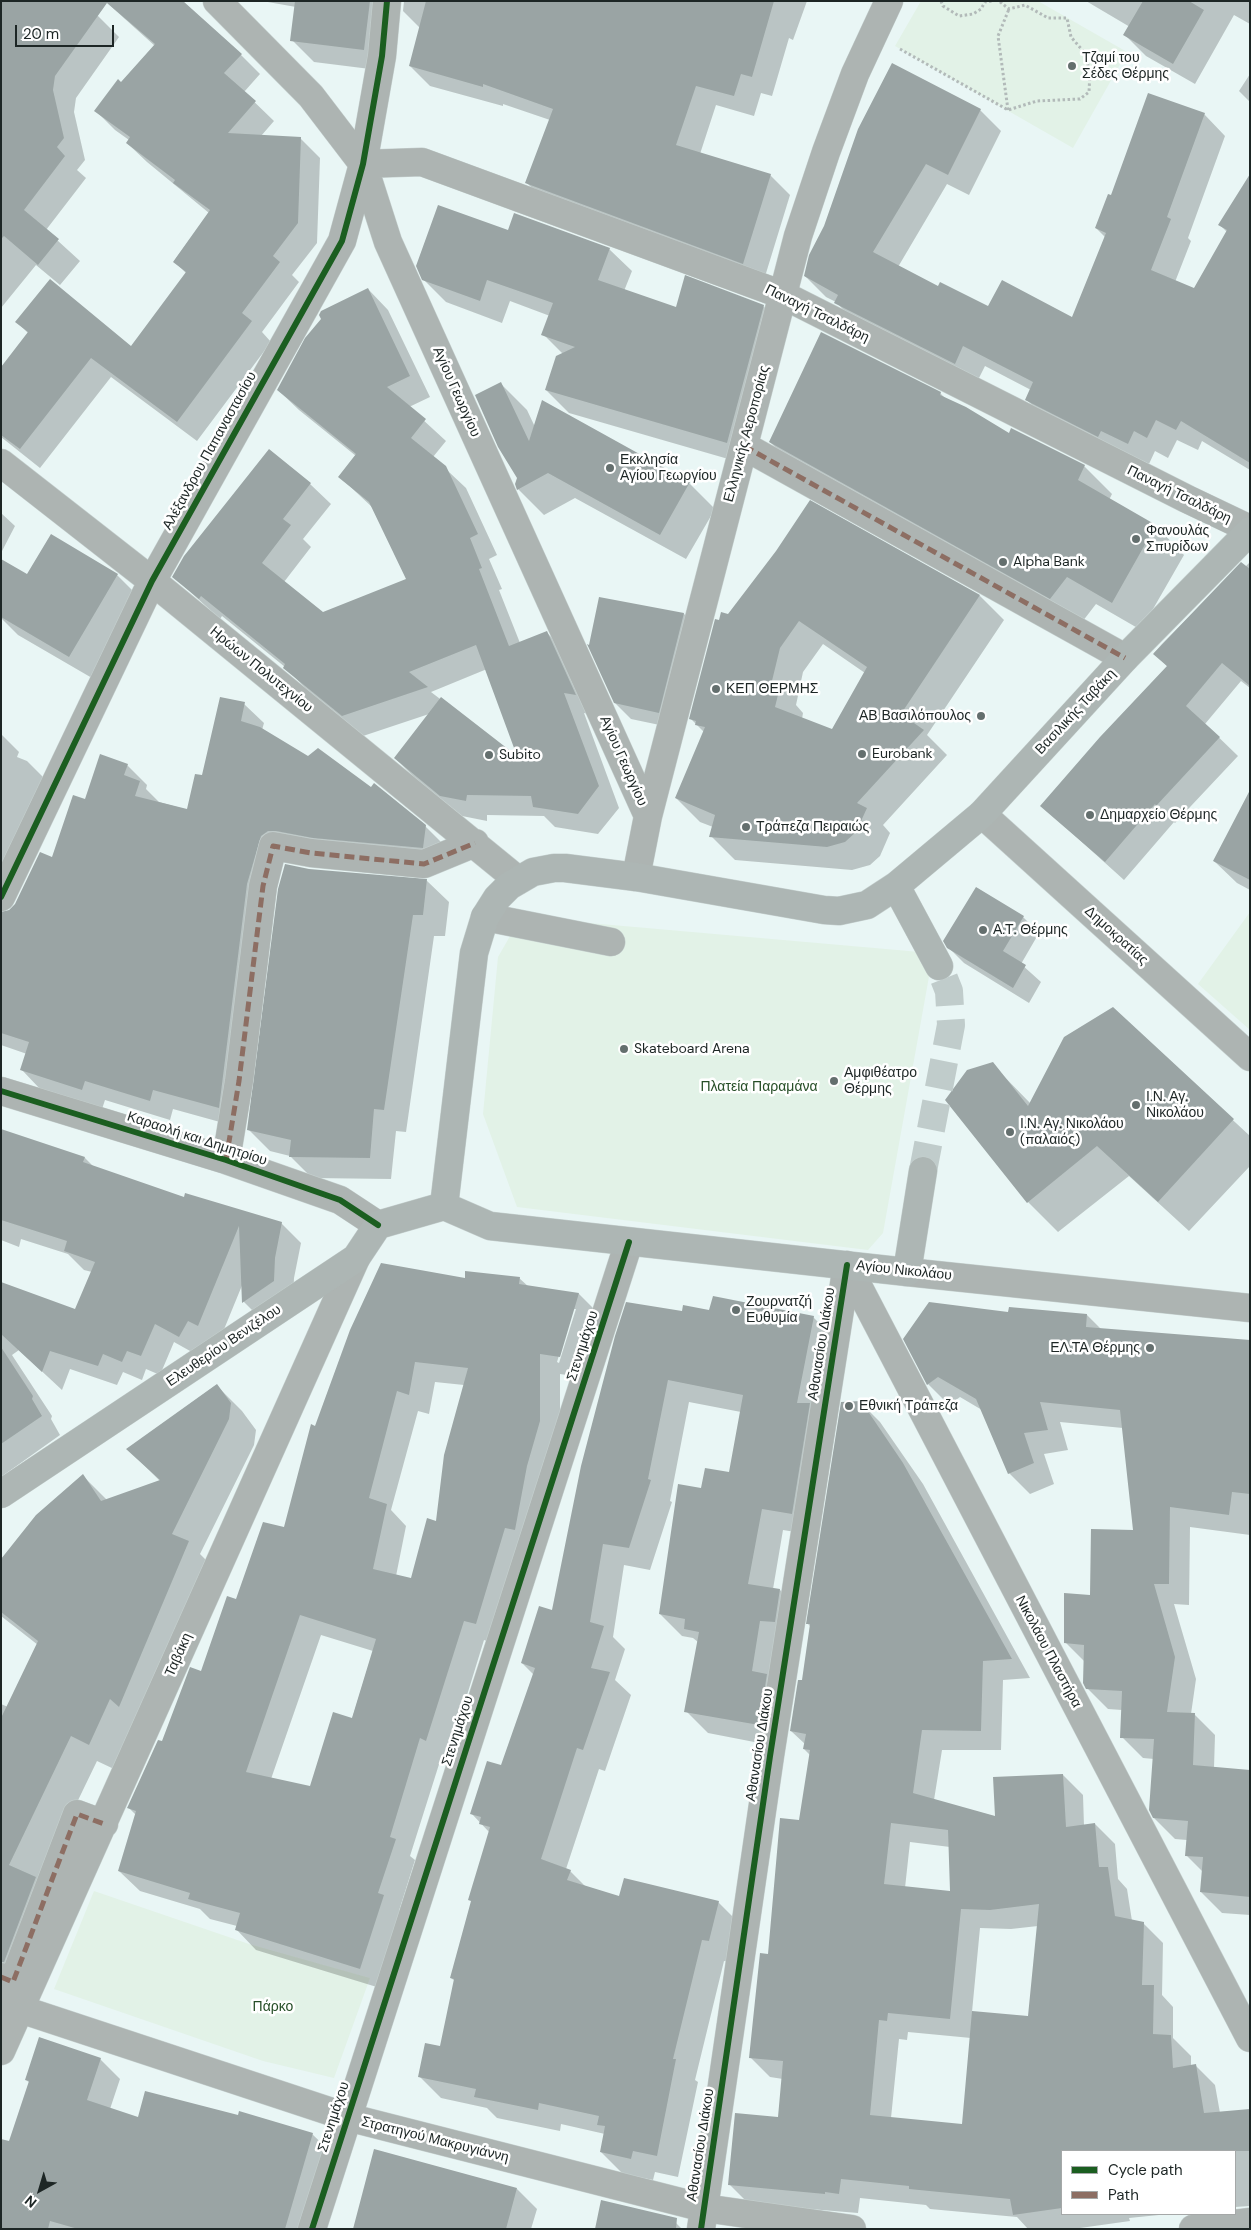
<!DOCTYPE html>
<html>
<head>
<meta charset="utf-8">
<style>
	body { margin:0 }
	#map { position:relative; width:1251px; height:2230px; overflow:hidden; background:#e9f6f5; font-family:"DM Sans",sans-serif }
	canvas { display:block }
	.frame { position:absolute; inset:0; border:2px solid #1d2625; pointer-events:none }
	.legend { position:absolute; left:1061px; top:2150px; width:175px; height:65px; box-sizing:border-box; background:#fff; border:1px solid #a5a8a8; margin:0; padding:6px 9px; list-style:none; font-size:15px; color:#1d2625 }
	.legend li { display:flex; align-items:center; gap:10px; height:25px }
	.legend b { width:25px; border:1px solid #a5a8a8 }
	.north { position:absolute; left:15px; top:2165px; width:50px; height:50px; -webkit-text-stroke:4px #fff; paint-order:stroke; rotate:219deg; font-size:14px; font-weight:700; line-height:20px; text-align:center; color:#1d2625 }
	.north::after { content:''; display:block; margin:auto; width:18px; height:22px; background:#1d2625; clip-path:polygon(50% 0,100% 100%,50% 72%,0 100%) }
	.scale { position:absolute; left:15px; top:25px; width:99px; height:22px; box-sizing:border-box; border:2px solid #1d2625; border-top:0; padding-left:6px; font-size:15px; line-height:18px; white-space:nowrap; color:#1d2625; -webkit-text-stroke:4px #fff; paint-order:stroke }
</style>
</head>
<body>
<div id="map">
<canvas width="1251" height="2230"></canvas>
<div class="frame"></div>
<ul class="legend">
<li><b style="height:6px;background:#1b5e20"></b>Cycle path</li>
<li><b style="height:6px;background:#8d6e63"></b>Path</li>
</ul>
<div class="north">N</div>
<div class="scale">20 m</div>
</div>
<script>
const ctx = document.querySelector('canvas').getContext('2d');
ctx.lineJoin = 'round';
function fillPath(path, color) {
  ctx.fillStyle = color;
  ctx.fill(path, 'evenodd');
}
function poly(rows) {
  const path = new Path2D();
  for (const r of rows) {
    path.moveTo(r[0], r[1]);
    for (let i = 2; i < r.length; i += 2) path.lineTo(r[i], r[i + 1]);
  }
  return path;
}
function strokePath(path, color, width, dash) {
  ctx.strokeStyle = color;
  ctx.lineWidth = width;
  ctx.lineCap = dash ? 'butt' : 'round';
  ctx.setLineDash(dash || []);
  ctx.stroke(path);
}
function label(font, color, halo, rows, align = 'center') {
  ctx.font = font + ' "DM Sans",sans-serif';
  ctx.lineWidth = 5;
  ctx.setLineDash([]);
  ctx.textBaseline = 'middle';
  ctx.strokeStyle = halo;
  ctx.fillStyle = color;
  for (const [text, x, y, turn = 0] of rows) {
    ctx.save();
    ctx.translate(x, y);
    ctx.rotate((+turn || 0) * Math.PI / 180);
    ctx.textAlign = isNaN(turn) ? turn : align;
    if (halo) ctx.strokeText(text, 0, 0);
    ctx.fillText(text, 0, 0);
    ctx.restore();
  }
}
const green = poly([
	[921,1,1038,1,1127,52,1073,148,895,46],
	[1250,912,1250,1030,1198,984],
	[521,917,920,952,930,971,883,1233,868,1250,517,1207,483,1114,498,957],
	[94,1891,249,1944,370,1978,334,2078,263,2061,54,1989]
]);
const shadow = poly([
	[1,1,98,16,119,37,76,98,74,112,85,160,77,170,86,178,46,230,80,261,60,285,36,265,1,308],
	[105,1,241,55,260,74,244,92,274,121,261,136,300,138,320,158,317,243,292,275,299,282,262,332,271,342,197,441,111,377,40,468,1,437,1,369,29,334,17,322,131,347,187,274,174,261,209,213,147,162,127,143,129,140,115,130,96,111,155,46],
	[262,1,388,1,386,71,314,62,292,40,296,7],
	[404,1,807,1,793,40,789,38,772,96,761,93,754,116,716,105,700,154,770,175,790,195,763,283,547,203,527,183,550,120,503,104,503,106,430,86,410,66,420,28,403,11],
	[1086,1,1250,1,1250,24,1234,15,1195,84,1146,56,1125,35,1130,27],
	[893,65,980,110,1001,131,969,195,947,184,898,267,939,288,989,307,1073,319,1105,237,1096,228,1112,197,1204,114,1225,136,1188,238,1191,241,1175,282,1194,289,1227,232,1220,225,1250,202,1250,470,1202,441,1198,450,1177,440,1168,458,1155,451,1149,464,1122,451,1047,420,1026,399,1031,390,985,366,976,384,857,324,836,302,826,297,805,276],
	[1250,74,1250,102,1239,91],
	[509,231,609,249,632,271,624,291,676,309,763,306,786,328,749,465,569,413,546,390,563,354,543,334,550,316,510,301,502,323,446,302,423,279],
	[368,289,388,310,430,397,409,407,446,441,433,457,466,488,497,555,489,559,502,589,499,590,520,643,547,633,568,653,595,715,584,713,619,808,598,834,555,827,544,816,487,815,487,821,462,816,416,779,395,758,429,714,363,736,305,688,285,667,222,616,220,619,174,577,269,451,310,484,331,504,303,539,311,547,284,582,323,613,408,579,373,508,340,477,356,456,299,410,278,390],
	[487,669,520,760,431,692],
	[501,384,527,410,535,427,689,483,715,509,686,559,575,498,544,515,518,489,518,477],
	[940,393,946,399,1009,435,1084,466,1112,494,1109,500,1156,526,1184,555,1141,630,1096,604,1079,626,798,470,770,442],
	[810,502,980,596,1004,620,927,735,947,755,883,825,890,833,880,856,870,865,852,870,735,860,711,836,713,827,700,822,676,798,704,732,691,719,720,621,729,615,777,551],
	[823,644,865,673,832,730,802,719,803,713,796,705,803,672],
	[1,513,15,526,1,553],
	[51,536,117,575,139,597,92,678,18,635,1,618,1,560,27,576],
	[1250,562,1250,688,1241,681,1205,724,1238,756,1175,823,1174,822,1124,880,1042,806,1168,667,1154,653,1162,644,1241,564,1245,567],
	[600,599,684,614,700,630,674,728,631,719,615,703],
	[244,704,264,723,262,730,425,826,445,846,441,867,281,856,238,1127,173,1109,170,1120,105,1100,102,1109,41,1090,22,1070,27,1054,1,1045,1,734,19,752,17,757,27,761,47,781,29,863,5,913,10,911,53,858,86,801,127,765,147,785,146,789,159,802,188,810,203,777],
	[1250,792,1250,890,1237,883,1214,861],
	[426,880,449,902,445,936,434,936,406,1132,396,1131,391,1179,312,1178,290,1156,270,1151,248,1129],
	[977,888,1023,917,1039,933,1021,964,1041,982,1029,1003,964,963,948,947],
	[1113,1009,1250,1136,1250,1166,1189,1231,1129,1176,1058,1232,1028,1202,992,1064,1031,1104],
	[1,1131,85,1158,94,1167,185,1198,281,1223,301,1243,294,1278,293,1300,263,1321,244,1302,243,1283,218,1344,207,1340,199,1356,174,1342,160,1375,146,1369,142,1380,123,1372,117,1385,70,1369,62,1390,19,1350,12,1355,52,1416,51,1419,60,1435,1,1477,1,1283,76,1311,92,1272,84,1270,68,1254,21,1239,19,1247,1,1240],
	[519,1278,529,1287,579,1294,599,1314,580,1377,560,1374,560,1442,496,1644,484,1640,447,1760,441,1758,410,1856,415,1860,399,1911,404,1916,380,1988,256,1950,236,1929,237,1926,210,1919,200,1909,140,1891,119,1871,136,1815,129,1808,202,1673,237,1601,285,1528,316,1427,467,1279],
	[573,1309,576,1309,559,1363,557,1362],
	[435,1382,464,1385,437,1523,412,1580,396,1576,406,1526,391,1510,418,1411,429,1414],
	[321,1635,373,1651,352,1719,311,1788,271,1779],
	[710,1312,813,1317,835,1339,814,1535,783,1530,773,1589,780,1590,802,1612,780,1747,708,1733,686,1711,698,1642,693,1638,682,1636,660,1614,702,1490,730,1474,741,1412,689,1402,670,1501,672,1502,650,1570,624,1565,613,1637,625,1649,615,1680,631,1695,605,1771,599,1769,566,1869,570,1871,587,1888,620,1898,718,1902,740,1924,731,1962,724,1961,695,2080,698,2082,678,2177,655,2172,653,2180,623,2174,601,2152,605,2134,561,2124,560,2131,497,2118,487,2108,441,2098,419,2076,441,2048,455,1981,451,1978,490,1833,471,1813,502,1767,534,1675,522,1663,552,1611,683,1313],
	[1010,1314,1087,1315,1101,1329,1250,1341,1250,1535,1190,1527,1189,1605,1174,1604,1196,1679,1191,1714,1194,1714,1215,1735,1214,1768,1250,1771,1250,1915,1222,1913,1201,1892,1203,1872,1186,1855,1187,1840,1175,1839,1154,1818,1154,1759,1143,1758,1122,1737,1122,1710,1108,1709,1087,1688,1085,1662,1065,1642,1091,1596,1134,1532,1123,1428,1060,1422,1068,1450,1044,1454,1054,1484,1030,1494,1009,1473,982,1410,960,1397,949,1405,928,1384],
	[216,1385,242,1411,256,1430,254,1445,200,1554,214,1568,114,1769,97,1761,39,1881,61,1903,1,1969,1,1704,8,1707,38,1645,1,1616,1,1561,83,1476,107,1500,160,1481,128,1449],
	[860,1402,880,1422,923,1484,1030,1678,1003,1680,1001,1750,942,1750,934,1800,997,1817,1063,1775,1083,1795,1084,1826,1095,1824,1115,1844,1118,1879,1127,1889,1132,1921,1143,1923,1163,1943,1162,1995,1173,2007,1173,2038,1191,2056,1191,2066,1196,2066,1215,2085,1220,2113,1250,2110,1250,2206,1235,2207,1235,2151,1062,2151,1062,2214,1169,2214,1129,2218,1130,2221,1073,2229,1028,2229,1017,2217,930,2209,926,2205,860,2198,858,2213,749,2204,729,2184,779,2119,783,2079,770,2077,751,2058,769,1955,800,1821,810,1755,804,1749,805,1744,791,1731,803,1682,811,1627,808,1624],
	[910,1842,950,1847,952,1892,905,1888],
	[1038,1926,1029,2017,972,2012,980,1928,1011,1929],
	[908,2032,971,2038,963,2125,891,2118,899,2039,907,2040],
	[100,2059,120,2079,110,2109,139,2119,312,2134,333,2154,311,2229,1,2229,10,2143,30,2083,26,2080],
	[517,2189,537,2209,531,2229,354,2229],
	[671,2218,682,2229,596,2229]
]);
const building = poly([
	[1,1,183,1,242,54,224,73,256,101,228,133,301,137,298,223,273,256,280,262,242,313,252,321,177,422,91,358,20,449,1,435,1,367,28,332,15,322,50,279,131,346,186,272,173,262,210,210,173,183,175,180,126,143,130,137,94,111,118,79,121,82,155,44,107,3,55,76,53,90,64,138,57,147,65,156,24,210,59,239,38,265,4,236,1,239],
	[295,1,370,1,364,50,290,41],
	[426,1,774,1,752,77,741,74,734,96,696,86,676,145,771,174,743,264,525,183,553,109,483,84,483,87,409,66],
	[1143,1,1189,1,1204,10,1173,64,1123,35],
	[892,63,981,109,948,175,926,164,873,252,938,286,940,282,988,306,1002,280,1072,317,1106,233,1095,228,1108,194,1111,195,1148,93,1205,113,1167,217,1171,219,1151,270,1194,288,1227,230,1218,225,1250,174,1250,463,1181,421,1176,430,1156,420,1147,438,1134,431,1128,444,1101,431,1098,437,1025,400,1033,382,963,346,955,364,834,303,838,295,804,276,809,255,824,226,858,129],
	[438,205,508,230,514,213,610,248,598,280,676,307,685,275,764,305,727,443,545,390,556,356,575,347,541,335,553,303,487,280,480,301,422,280,416,266],
	[368,288,410,376,387,387,426,419,411,438,446,466,478,534,470,538,482,568,479,569,509,646,547,631,576,695,564,693,599,786,578,814,533,807,531,796,467,795,466,801,440,796,394,758,441,697,517,756,476,645,409,672,428,687,342,716,283,668,285,664,201,596,199,599,172,577,184,556,269,449,311,483,283,519,291,525,262,563,323,612,406,579,369,502,338,477,356,454,277,390,305,338,321,319,319,315,321,311],
	[821,332,941,392,940,395,966,407,1009,433,1011,428,1085,465,1078,480,1156,525,1112,603,1067,577,1050,599,769,442],
	[501,382,529,441,542,400,690,482,660,535,548,473,517,490,515,484,517,478,498,447,475,395],
	[810,500,980,595,901,714,924,730,857,803,867,808,856,832,845,842,827,847,709,837,715,815,675,798,705,727,695,725,696,721,689,719,715,619,719,620,721,612,728,614,776,551],
	[799,621,867,667,832,729,775,707,780,687,771,685,780,648],
	[51,534,118,574,69,657,1,617,1,559,27,574],
	[1241,562,1250,569,1250,686,1222,663,1186,706,1220,737,1156,806,1155,804,1105,862,1040,806,1100,737,1167,666,1153,654],
	[599,597,684,613,659,713,614,703,587,644,589,645],
	[220,697,245,702,241,721,260,727,308,756,318,748,371,787,374,783,426,825,423,848,313,838,276,831,268,831,261,836,247,884,219,1108,153,1090,150,1101,85,1081,82,1090,20,1070,29,1042,1,1033,1,912,9,910,15,904,40,852,52,857,73,795,85,799,100,754,128,764,124,775,140,781,135,796,187,809,195,774,202,775],
	[1250,790,1250,880,1213,861],
	[285,864,309,869,427,879,423,915,413,915,384,1110,374,1109,370,1158,289,1157,291,1140,247,1130,278,889],
	[976,887,1024,916,1003,951,1026,965,1013,988,947,948,943,941],
	[1113,1007,1234,1119,1158,1202,1097,1146,1027,1203,945,1100,967,1070,993,1062,1028,1106,1064,1037],
	[1,1129,85,1157,83,1162,184,1197,185,1193,282,1222,275,1258,274,1281,242,1303,239,1226,198,1326,188,1321,179,1337,155,1324,141,1356,127,1351,122,1362,103,1354,98,1366,50,1351,42,1372,1,1334,1,1282,75,1309,95,1262,64,1251,67,1241,1,1220],
	[381,1263,465,1278,465,1271,520,1277,519,1284,579,1293,560,1357,540,1354,540,1421,527,1466,515,1530,505,1528,476,1624,464,1621,426,1741,420,1738,390,1837,396,1839,378,1893,384,1895,360,1969,235,1930,240,1913,188,1899,190,1893,118,1871,136,1811,127,1808,128,1806,158,1740,162,1741,190,1667,201,1671,227,1596,236,1599,263,1522,284,1527,311,1424,315,1426,350,1330],
	[415,1362,468,1368,444,1455,436,1521,427,1518,411,1578,373,1569,387,1504,369,1498,397,1391,409,1395],
	[300,1615,376,1639,352,1718,333,1712,310,1786,246,1772],
	[713,1296,814,1316,797,1403,810,1403,792,1514,762,1509,748,1584,780,1589,775,1622,760,1621,752,1671,767,1674,759,1725,684,1712,699,1632,684,1629,685,1619,659,1614,678,1484,701,1488,705,1468,729,1472,743,1395,668,1380,648,1479,651,1480,629,1548,603,1544,590,1622,604,1626,591,1668,610,1672,583,1750,577,1748,541,1859,571,1870,567,1880,619,1896,624,1878,719,1901,709,1941,702,1940,673,2059,676,2059,657,2156,633,2151,631,2159,600,2152,605,2126,597,2125,599,2116,539,2103,538,2110,474,2097,476,2089,418,2077,425,2043,440,2046,454,1979,450,1978,471,1901,468,1900,490,1827,479,1824,481,1817,470,1814,487,1761,501,1765,535,1668,521,1663,539,1606,552,1610,581,1466,615,1336,626,1302,682,1311,683,1305,709,1310],
	[929,1302,1008,1312,1009,1307,1087,1314,1086,1327,1250,1340,1250,1494,1232,1492,1229,1515,1170,1507,1169,1584,1154,1584,1175,1657,1167,1712,1195,1713,1193,1765,1250,1770,1250,1897,1200,1892,1203,1857,1185,1856,1188,1821,1153,1818,1149,1810,1154,1739,1120,1738,1122,1691,1086,1689,1083,1683,1084,1645,1064,1643,1064,1593,1090,1595,1091,1529,1133,1530,1120,1410,1040,1402,1048,1430,1024,1433,1034,1463,1008,1474,976,1399,938,1377,927,1385,903,1339],
	[1,1347,33,1396,32,1399,42,1416,1,1444],
	[217,1384,231,1403,229,1419,172,1534,189,1541,119,1707,110,1699,89,1745,71,1736,9,1865,36,1877,4,1962,1,1962,1,1718,38,1641,1,1612,1,1559,36,1515,83,1474,101,1501,160,1480,126,1449],
	[861,1401,903,1463,1012,1659,983,1661,981,1731,922,1730,913,1793,995,1816,993,1777,1063,1774,1066,1827,1095,1823,1099,1867,1108,1867,1115,1916,1144,1922,1142,1985,1154,1985,1153,2034,1171,2035,1173,2068,1196,2064,1204,2113,1250,2109,1250,2151,1062,2151,1062,2208,1013,2215,1010,2199,909,2189,909,2186,841,2179,839,2194,825,2192,825,2194,728,2185,735,2113,778,2117,783,2061,749,2058,760,1953,768,1954,780,1818,799,1820,810,1750,803,1749,806,1734,790,1731,798,1680,802,1680,810,1624,806,1624,841,1402],
	[891,1823,948,1830,950,1891,884,1884],
	[1039,1904,1028,2016,972,2011,962,2124,870,2115,879,2020,887,2021,888,2013,950,2019,961,1909,990,1910],
	[39,2037,101,2058,87,2100,138,2117,145,2091,238,2115,239,2111,313,2133,285,2229,78,2229,50,2221,48,2229,1,2229,1,2139,9,2141,29,2081,25,2080],
	[374,2149,517,2188,506,2229,353,2229],
	[601,2200,677,2218,676,2229,595,2229]
]);
const majorTunnel = poly([
	[923,1171,951,1025,949,991,939,966]
]);
const path = poly([
	[941,1,943,6,959,16,973,14,981,9,985,2,992,1],
	[900,49,1008,110,1037,101,1080,99,1089,92,1090,72,1084,52,1071,37,1067,18,1048,18,1025,5,1009,9,999,1],
	[1008,110,998,36,1009,9]
]);
const minor = poly([
	[217,1,311,96,363,164,388,242,648,816],
	[363,164,422,162,783,295,1187,499,1250,529],
	[744,446,1125,658],
	[1,463,152,581,518,880],
	[982,814,1250,1057],
	[636,877,648,816,798,236,826,152,855,74,889,1],
	[1,897,152,581,342,241,363,164,382,56,387,1],
	[485,917,611,942],
	[1,1091,226,1160,340,1200,378,1225],
	[226,1160,239,1081,263,886,273,846,311,853,424,864,475,843],
	[847,1265,1250,2038],
	[907,1272,1250,1308],
	[1,1977,13,1982,77,1814,104,1824],
	[1,2000,20,2009,347,2117,704,2208,852,2229],
	[1,2051,356,1258],
	[312,2229,629,1242],
	[701,2229,770,1756,847,1265],
	[1193,2229,1250,2222]
]);
const major = poly([
	[896,886,939,966],
	[444,1206,474,953,485,917,497,898,509,886,533,872,554,868,565,868,636,877,824,910,839,911,867,905,896,886,982,814,1125,658,1250,531],
	[444,1206,490,1226,907,1272,923,1171],
	[1,1494,356,1258,378,1225,444,1206]
]);
const quiet = poly([
	[744,446,1125,658],
	[226,1160,239,1081,263,886,273,846,311,853,424,864,475,843],
	[1,1977,13,1982,77,1814,104,1824]
]);
const cycleway = poly([
	[1,897,152,581,342,241,363,164,382,56,387,1],
	[1,1091,226,1160,340,1200,378,1225],
	[312,2229,629,1242],
	[701,2229,770,1756,847,1265]
]);
const markers = [
	[1072,66,5,"#646f6e"],
	[610,468,5,"#646f6e"],
	[1136,539,5,"#646f6e"],
	[1003,562,5,"#646f6e"],
	[716,689,5,"#646f6e"],
	[981,716,5,"#646f6e"],
	[862,754,5,"#646f6e"],
	[489,755,5,"#646f6e"],
	[1090,815,5,"#646f6e"],
	[746,827,5,"#646f6e"],
	[983,930,5,"#646f6e"],
	[624,1049,5,"#646f6e"],
	[834,1081,5,"#646f6e"],
	[1136,1105,5,"#646f6e"],
	[1010,1132,5,"#646f6e"],
	[736,1310,5,"#646f6e"],
	[1150,1348,5,"#646f6e"],
	[849,1406,5,"#646f6e"]
];
const poiNames = [
	["Τζαμί του",1082,58],
	["Σέδες Θέρμης",1082,74],
	["Εκκλησία",620,460],
	["Αγίου Γεωργίου",620,476],
	["Φανουλάς",1146,531],
	["Σπυρίδων",1146,547],
	["Alpha Bank",1013,562],
	["ΚΕΠ ΘΕΡΜΗΣ",726,689],
	["ΑΒ Βασιλόπουλος",971,716,"right"],
	["Eurobank",872,754],
	["Subito",499,755],
	["Δημαρχείο Θέρμης",1100,815],
	["Τράπεζα Πειραιώς",756,827],
	["Α.Τ. Θέρμης",993,930],
	["Skateboard Arena",634,1049],
	["Αμφιθέατρο",844,1073],
	["Θέρμης",844,1089],
	["Ι.Ν. Αγ.",1146,1097],
	["Νικολάου",1146,1113],
	["Ι.Ν. Αγ. Νικολάου",1020,1124],
	["(παλαιός)",1020,1140],
	["Ζουρνατζή",746,1302],
	["Ευθυμία",746,1318],
	["ΕΛ.ΤΑ Θέρμης",1140,1348,"right"],
	["Εθνική Τράπεζα",859,1406]
];
const streetNames = [
	["Παναγή Τσαλδάρη",817,314,26],
	["Αγίου Γεωργίου",456,392,66],
	["Ελληνικής Αεροπορίας",747,434,-75],
	["Αλέξανδρου Παπαναστασίου",210,451,-61],
	["Παναγή Τσαλδάρη",1179,495,26],
	["Ηρώων Πολυτεχνίου",261,670,39],
	["Βασιλικής Ταβάκη",1076,712,-47],
	["Αγίου Γεωργίου",623,761,66],
	["Δημοκρατίας",1116,936,42],
	["Καραολή και Δημητρίου",197,1139,18],
	["Αγίου Νικολάου",904,1271,6],
	["Αθανασίου Διάκου",822,1344,-81],
	["Ελευθερίου Βενιζέλου",224,1346,-34],
	["Στενημάχου",583,1346,-72],
	["Νικολάου Πλαστήρα",1048,1652,62],
	["Ταβάκη",179,1655,-66],
	["Στενημάχου",458,1731,-72],
	["Αθανασίου Διάκου",760,1745,-81],
	["Στενημάχου",334,2117,-72],
	["Στρατηγού Μακρυγιάννη",435,2140,14],
	["Αθανασίου Διάκου",701,2145,-81]
];
const parkNames = [
	["Πλατεία Παραμάνα",759,1087],
	["Πάρκο",273,2007]
];
fillPath(green, '#e2f2e7');
fillPath(shadow, '#0003');
fillPath(building, '#9aa4a4');
strokePath(majorTunnel, '#c0cccb', 28, [28, 14]);
strokePath(minor, '#c5d0cf', 29);
strokePath(major, '#c5d0cf', 29);
strokePath(path, '#b2bab9', 3, [2.5, 2.5]);
strokePath(minor, '#adb4b2', 28);
strokePath(major, '#adb6b4', 28);
strokePath(quiet, '#8d6e63', 5, [10, 5]);
strokePath(cycleway, '#1b5e20', 6);
for (const [x, y, r, color] of markers) {
  const dot = new Path2D();
  dot.arc(x, y, r, 0, 2 * Math.PI);
  ctx.fillStyle = color;
  ctx.fill(dot);
  strokePath(dot, '#fff', 2);
}
label('14px', '#1d2625', '#fff', poiNames, 'left');
label('14px', '#1d2625', '#fff', streetNames);
label('14px', '#264e27', '#fff', parkNames);
</script>
</body>
</html>
